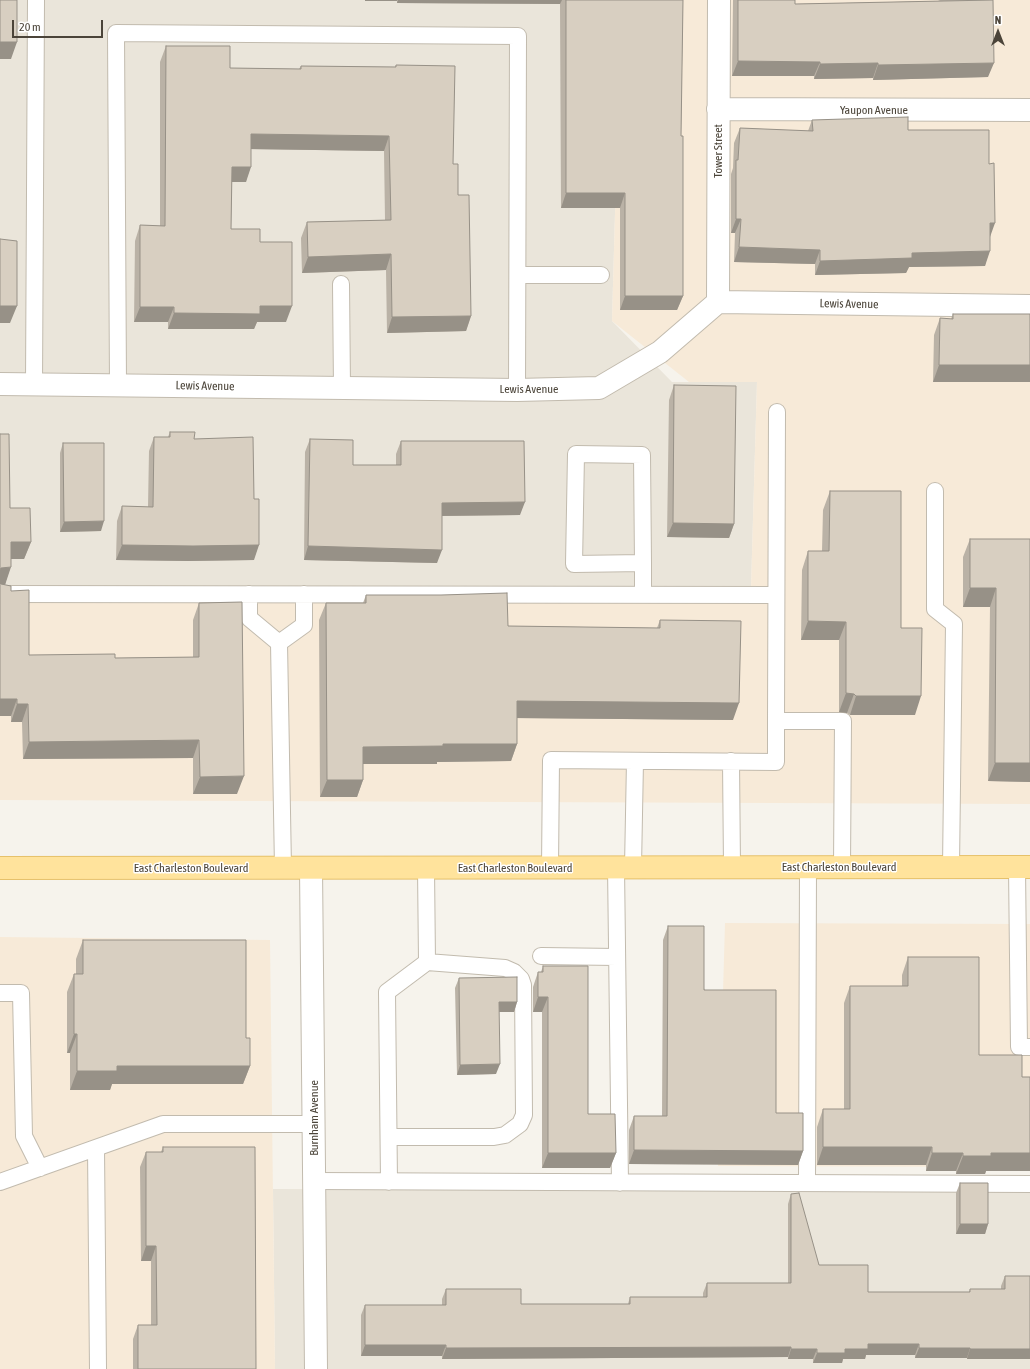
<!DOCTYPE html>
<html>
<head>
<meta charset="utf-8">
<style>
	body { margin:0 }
	#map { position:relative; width:1030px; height:1369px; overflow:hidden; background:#f6f3ec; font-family:"Asap Condensed",sans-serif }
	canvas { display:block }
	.north { position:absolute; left:978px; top:12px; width:40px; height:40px; -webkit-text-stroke:3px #fff; paint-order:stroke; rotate:0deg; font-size:11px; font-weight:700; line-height:16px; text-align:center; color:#4b4439 }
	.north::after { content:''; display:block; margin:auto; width:14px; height:18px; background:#4b4439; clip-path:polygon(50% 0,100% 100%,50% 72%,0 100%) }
	.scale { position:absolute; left:12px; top:20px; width:91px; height:18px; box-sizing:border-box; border:2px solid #4b4439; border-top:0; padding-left:5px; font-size:12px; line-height:14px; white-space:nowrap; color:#4b4439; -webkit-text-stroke:3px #fff; paint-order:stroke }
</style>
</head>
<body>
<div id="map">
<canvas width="1030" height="1369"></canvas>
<div class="north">N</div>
<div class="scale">20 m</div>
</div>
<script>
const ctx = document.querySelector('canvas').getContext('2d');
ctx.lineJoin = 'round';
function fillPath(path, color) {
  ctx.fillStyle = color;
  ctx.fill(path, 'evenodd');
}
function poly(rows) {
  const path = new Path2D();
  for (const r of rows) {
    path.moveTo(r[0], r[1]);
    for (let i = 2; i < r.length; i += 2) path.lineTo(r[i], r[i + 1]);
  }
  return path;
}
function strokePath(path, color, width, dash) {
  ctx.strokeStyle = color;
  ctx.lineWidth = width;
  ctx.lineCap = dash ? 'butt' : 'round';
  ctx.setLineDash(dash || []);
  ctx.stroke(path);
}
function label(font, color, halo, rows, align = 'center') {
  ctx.font = font + ' "Asap Condensed",sans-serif';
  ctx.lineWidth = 3;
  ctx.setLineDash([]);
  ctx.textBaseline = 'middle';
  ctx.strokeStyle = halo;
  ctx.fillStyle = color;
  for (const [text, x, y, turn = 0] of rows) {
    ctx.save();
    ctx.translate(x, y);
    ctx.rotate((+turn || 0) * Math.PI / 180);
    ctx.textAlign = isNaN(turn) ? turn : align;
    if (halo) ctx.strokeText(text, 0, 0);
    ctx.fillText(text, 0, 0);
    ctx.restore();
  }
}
const residential = poly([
	[0,0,621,0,612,321,672,382,757,382,751,588,0,588],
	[273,1189,1030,1191,1030,1369,275,1369]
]);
const commercial = poly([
	[621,0,1030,0,1030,804,0,800,0,588,751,588,757,382,689,382,612,321],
	[725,923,1030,924,1030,1167,718,1166],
	[0,937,270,940,275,1369,0,1369]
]);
const service = poly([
	[518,275,601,275],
	[341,284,342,388],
	[34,384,36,0],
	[118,385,116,33,518,36,517,390],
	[777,412,776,721,843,721,842,867],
	[935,491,935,609,954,624,951,867],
	[643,563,574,564,576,454,642,455,643,563,643,595],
	[0,594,776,595],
	[249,594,249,618,279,643],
	[731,761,732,867],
	[616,867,620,1183],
	[633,867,635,761],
	[1017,867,1019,1047,1030,1047],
	[283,868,279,643,304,625,304,594],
	[550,868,551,760,776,762,776,721],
	[541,956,617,957],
	[0,993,21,993,24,1136,40,1168],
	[389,1137,494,1137,505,1135,520,1124,524,1115,523,985,521,979,514,972,505,968,427,962],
	[96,1148,98,1369],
	[314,1181,1030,1184],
	[0,1182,163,1124,314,1124],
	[389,1182,387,992,427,962,426,868],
	[807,1183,808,867]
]);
const minor = poly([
	[718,109,1030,110],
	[718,302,719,0],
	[0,384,517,390,599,388,660,352,718,302,1030,306]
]);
const tertiary = poly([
	[311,868,316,1369]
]);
const primary = poly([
	[0,868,1030,867]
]);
const wall = poly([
	[365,0,683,0,681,136,683,296,677,310,620,310,620,208,561,208,560,4,397,3,397,1,365,1],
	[733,0,795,0,795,4,940,1,938,0,993,0,988,77,873,80,873,78,814,79,814,76,732,76],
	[166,46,230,68,299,69,301,66,395,67,396,65,453,164,458,195,471,316,466,331,387,333,386,270,302,273,301,238,307,222,385,220,384,151,251,149,246,182,232,182,231,229,260,242,286,322,257,322,254,329,168,329,168,322,134,322,135,241,140,225,160,226,160,62],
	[812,120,908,130,990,237,985,266,909,267,906,273,815,275,815,264,734,262,735,233,731,233,731,174,733,168,734,143,740,128,808,131],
	[953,314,1030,314,1030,382,933,382,934,335,940,318,951,319],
	[674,385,734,524,729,538,667,537,669,400],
	[170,432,194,439,254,560,188,561,116,560,117,521,122,506,148,507,149,451,154,437,168,437],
	[0,434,10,508,31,542,24,559,11,559,5,585,3,585,11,591,29,655,115,658,193,657,193,620,199,603,237,794,193,794,193,758,23,759,22,722,11,722,11,716,0,716],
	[310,439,353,465,396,465,396,454,401,441,520,515,442,516,437,563,304,560,305,452],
	[63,443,101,531,60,532,60,453],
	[830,491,901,628,915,715,850,715,847,713,839,712,839,640,801,640,802,570,808,551,822,551,823,510],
	[970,539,1030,539,1030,782,988,781,990,607,963,607,963,557],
	[366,595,508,626,657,628,660,620,733,720,517,718,517,744,511,761,437,762,437,764,363,764,363,780,357,797,320,797,319,620,326,603,363,603],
	[668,926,776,1113,803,1151,798,1165,629,1164,629,1130,634,1116,662,1116,663,940],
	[83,940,246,1038,250,1066,243,1084,112,1084,110,1090,70,1090,70,1053,67,1053,67,992,74,974,76,974,76,959],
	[908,957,979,1055,1022,1077,1030,1171,986,1171,985,1174,956,1174,956,1171,926,1171,926,1165,817,1165,817,1127,823,1109,844,1109,844,1003,850,986,902,986,902,975],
	[543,966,588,1114,616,1153,610,1168,542,1168,542,1012,533,1012,533,987,538,972,541,972],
	[459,978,517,1002,514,1012,499,1012,496,1074,457,1075,455,988],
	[163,1147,256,1369,133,1369,133,1339,138,1325,151,1325,151,1261,141,1261,140,1167,146,1152,161,1152],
	[960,1183,988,1224,985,1234,956,1234,956,1193],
	[791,1194,819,1265,868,1292,969,1292,970,1289,1001,1289,1001,1286,1005,1276,1030,1359,967,1359,967,1358,915,1358,915,1355,866,1355,865,1359,843,1359,842,1363,813,1363,813,1359,788,1359,788,1357,442,1359,442,1356,361,1356,361,1315,365,1305,442,1305,442,1299,446,1289,521,1304,628,1304,630,1297,703,1297,703,1293,707,1283,788,1283,788,1204]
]);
const shadedWall = poly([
	[365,0,397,0,397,1,365,1],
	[398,0,562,0,560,4,397,3],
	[0,42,17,42,11,59,0,59],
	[738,61,820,62,814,76,732,76],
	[878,63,873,78,814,79,820,64],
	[994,63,988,77,873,80,878,65],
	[251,134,389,136,384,151,246,149],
	[232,167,251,167,246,182,226,182],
	[566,193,625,193,620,208,561,208],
	[736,219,741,219,735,233,731,233],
	[990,223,995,223,990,237],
	[739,247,820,250,815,264,734,262],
	[990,251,985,266,909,267,906,273,815,275,820,261,912,253],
	[391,254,386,270,302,273,308,257],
	[625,296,683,296,677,310,620,310],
	[0,306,17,306,10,323,0,323],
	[260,306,292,306,286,322,257,322,254,329,168,329,174,313],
	[140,307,174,307,168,322,134,322],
	[471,316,466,331,387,333,392,317],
	[939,365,1030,365,1030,382,933,382],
	[525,502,520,515,438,516,442,503],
	[104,521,101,531,60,532,64,522],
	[673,523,734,524,729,538,667,537],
	[11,542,31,542,24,559,5,559],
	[122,545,259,545,254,560,188,561,116,560],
	[308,546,442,550,437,563,304,560],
	[11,567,5,585,0,585,0,570,1,568],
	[970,588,996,588,990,607,963,607],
	[808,621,846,622,839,640,801,640],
	[846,693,854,694,847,713,839,712],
	[856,696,921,696,915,715,850,715],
	[0,699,17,699,11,716,0,716],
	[517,701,739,703,733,720,511,718],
	[17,704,28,704,22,722,11,722],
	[199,740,193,758,23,759,29,742],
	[443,744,517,744,511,761,437,762,437,764,357,764,363,747],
	[995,763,1030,763,1030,782,988,781],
	[244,776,237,794,193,794,200,777],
	[327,780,363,780,357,797,320,797],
	[538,997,548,997,542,1012,533,1012],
	[499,1002,517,1002,514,1012,495,1012],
	[74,1034,77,1034,70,1053,67,1053],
	[500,1064,496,1074,457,1075,460,1065],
	[117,1066,250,1066,243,1084,112,1084,110,1090,70,1090,77,1071],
	[823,1147,932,1147,926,1165,817,1165],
	[634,1150,803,1151,798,1165,629,1164],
	[548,1153,616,1153,610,1168,542,1168],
	[932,1153,963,1153,956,1171,926,1171],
	[991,1153,1030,1153,1030,1171,986,1171,985,1174,956,1174,963,1156],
	[960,1224,988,1224,985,1234,956,1234],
	[146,1246,156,1246,151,1261,141,1261],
	[868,1344,919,1344,915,1355,866,1355,865,1359,843,1359,842,1363,813,1363,817,1353,845,1349],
	[365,1345,446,1345,442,1356,361,1356],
	[791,1347,788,1357,442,1359,446,1348],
	[919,1348,970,1348,967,1358,915,1358],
	[791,1349,817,1349,813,1359,788,1359],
	[970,1349,1030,1349,1030,1359,967,1359]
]);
const building = poly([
	[0,0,17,0,17,42,0,42,0,0],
	[566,0,683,0,681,136,683,136,683,296,625,296,625,193,566,193,566,0],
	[738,0,795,0,795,4,993,0,994,63,878,65,878,63,820,64,820,62,738,61,738,0],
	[166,46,230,46,230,68,301,69,301,66,396,67,396,65,455,66,453,164,458,164,458,195,469,195,471,316,392,317,391,254,308,257,307,222,391,220,389,136,251,134,251,167,232,167,231,229,260,229,260,242,292,242,292,306,260,306,260,314,174,313,174,307,140,307,140,225,165,226,166,46],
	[908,117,908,130,989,130,989,164,994,163,995,223,990,223,990,251,912,253,912,258,820,261,820,250,739,247,741,219,736,219,736,160,738,160,740,128,813,131,812,120,908,117],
	[0,239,17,241,17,306,0,306,0,239],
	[953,314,1030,314,1030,365,939,365,940,318,953,319,953,314],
	[674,385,736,386,734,524,673,523,674,385],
	[170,432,195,432,194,439,253,437,254,499,259,499,259,545,193,546,122,545,122,506,153,507,154,437,170,437,170,432],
	[0,434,9,434,10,508,30,508,31,542,11,542,11,567,1,568,0,570,0,434],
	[310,439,353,440,353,465,401,465,401,441,524,441,525,502,442,503,442,550,308,546,310,439],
	[63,443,104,443,104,521,64,522,63,443],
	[830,491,901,491,901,628,922,628,921,696,856,696,854,694,846,693,846,622,808,621,808,551,829,551,830,491],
	[970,539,1030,539,1030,763,995,763,996,588,970,588,970,539],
	[0,583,1,584,11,586,11,591,29,590,29,655,115,654,115,658,199,657,199,603,242,602,244,776,200,777,199,740,29,742,28,704,17,704,17,699,0,699,0,583],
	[507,593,508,626,660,628,660,620,741,621,739,703,517,701,517,744,443,744,443,746,363,747,363,780,327,780,326,603,366,603,366,595,441,595,507,593],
	[668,926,704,926,704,990,776,990,776,1113,803,1113,803,1151,634,1150,634,1116,667,1116,668,926],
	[83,940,246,940,246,1038,250,1038,250,1066,117,1066,117,1071,77,1071,77,1034,74,1034,74,974,83,974,83,940],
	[908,957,979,957,979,1055,1022,1055,1022,1077,1030,1077,1030,1153,991,1153,991,1156,963,1156,963,1153,932,1153,932,1147,823,1147,823,1109,850,1109,850,986,908,986,908,957],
	[543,966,588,966,588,1114,615,1114,616,1153,548,1153,548,997,538,997,538,972,543,972,543,966],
	[517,977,517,1002,499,1002,500,1064,460,1065,459,978,517,977],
	[163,1147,255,1147,256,1369,138,1369,138,1325,157,1325,156,1246,146,1246,146,1152,163,1152,163,1147],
	[960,1183,988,1183,988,1224,960,1224,960,1183],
	[799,1193,819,1265,868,1265,868,1292,970,1292,970,1289,1005,1289,1005,1276,1030,1276,1030,1349,970,1349,970,1348,919,1348,919,1344,868,1344,868,1349,845,1349,845,1353,817,1353,817,1349,791,1349,791,1347,446,1348,446,1345,365,1345,365,1305,446,1305,446,1289,521,1289,521,1304,630,1304,630,1297,707,1297,707,1283,791,1283,791,1194,799,1193]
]);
const streetNames = [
	["Yaupon Avenue",874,110],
	["Tower Street",718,151,-90],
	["Lewis Avenue",849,304,1],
	["Lewis Avenue",205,386,1],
	["Lewis Avenue",529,389],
	["East Charleston Boulevard",839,867],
	["East Charleston Boulevard",191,868],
	["East Charleston Boulevard",515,868],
	["Burnham Avenue",314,1118,-90]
];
fillPath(residential, '#eae5da');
fillPath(commercial, '#f7ead8');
strokePath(service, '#c2bbae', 18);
strokePath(minor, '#c2bbae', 24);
strokePath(tertiary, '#c2bbae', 24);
strokePath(primary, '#e6c16a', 24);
strokePath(service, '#fff', 16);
strokePath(minor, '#fff', 22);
strokePath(tertiary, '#fff', 22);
strokePath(primary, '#ffe39c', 22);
fillPath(wall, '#bab2a6');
fillPath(shadedWall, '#979187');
fillPath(building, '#d8cfc1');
strokePath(building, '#979187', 1);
label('12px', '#4b4439', '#fff', streetNames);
</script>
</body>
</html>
